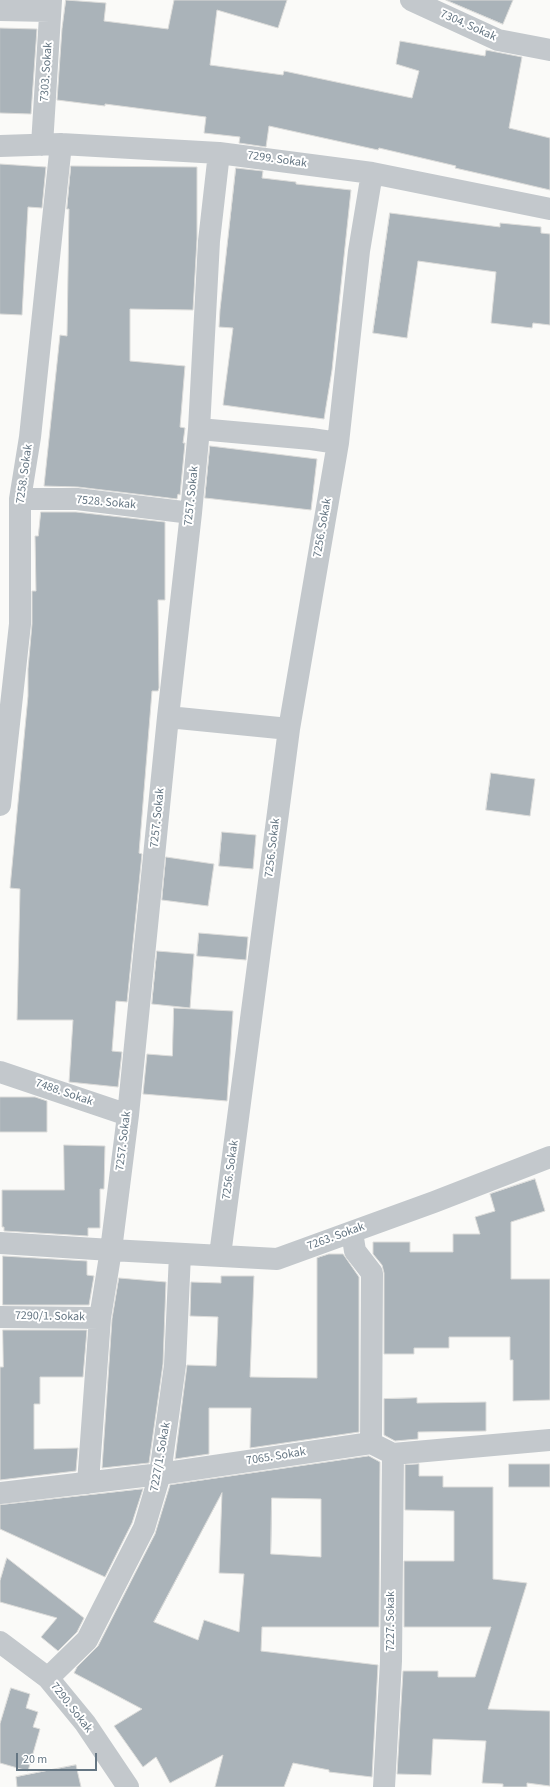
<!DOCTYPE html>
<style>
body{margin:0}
#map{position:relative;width:550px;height:1787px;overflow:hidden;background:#fafaf8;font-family:"Source Sans 3",sans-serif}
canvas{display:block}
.scale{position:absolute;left:16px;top:1753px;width:81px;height:18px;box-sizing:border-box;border:2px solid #657683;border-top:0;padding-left:5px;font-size:12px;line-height:14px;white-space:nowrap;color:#657683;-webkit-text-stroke:3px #fff;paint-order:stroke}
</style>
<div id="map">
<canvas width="550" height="1787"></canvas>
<div class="scale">20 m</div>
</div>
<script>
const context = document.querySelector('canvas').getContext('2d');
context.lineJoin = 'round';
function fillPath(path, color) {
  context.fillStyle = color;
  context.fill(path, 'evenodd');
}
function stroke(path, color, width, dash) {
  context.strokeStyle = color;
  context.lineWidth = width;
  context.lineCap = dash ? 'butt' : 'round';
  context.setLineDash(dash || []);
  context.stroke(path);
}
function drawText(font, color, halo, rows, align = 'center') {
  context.font = font + ' "Source Sans 3",sans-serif';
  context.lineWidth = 4;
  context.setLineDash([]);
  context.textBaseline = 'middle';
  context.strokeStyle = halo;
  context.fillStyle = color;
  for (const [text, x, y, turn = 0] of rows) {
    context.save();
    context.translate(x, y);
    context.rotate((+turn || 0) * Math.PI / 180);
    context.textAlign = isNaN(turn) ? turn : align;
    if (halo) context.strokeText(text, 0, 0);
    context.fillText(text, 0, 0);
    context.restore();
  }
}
const building = new Path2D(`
 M 66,0 L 106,3 L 104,21 L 168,29 L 174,0 L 287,0 L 278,28 L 217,10 L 210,65 L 283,75 L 284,71 L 412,98 L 419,71 L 396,64 L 400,41 L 485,56 L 486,50 L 522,57 L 509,128 L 550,138 L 550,190 L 490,176 L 455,168 L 456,166 L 379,148 L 378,150 L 269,126 L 266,147 L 239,143 L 240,137 L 204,133 L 206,117 L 105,104 L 105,106 L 57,100 L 62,29 Z
 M 446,0 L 513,0 L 503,24 Z
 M 0,28 L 37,29 L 31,114 L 0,113 Z
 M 0,164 L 46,167 L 42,208 L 28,207 L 22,315 L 0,314 Z
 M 71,166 L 197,167 L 197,239 L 193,310 L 130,309 L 130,361 L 185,366 L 180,427 L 185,428 L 183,443 L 185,443 L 180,495 L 178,494 L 177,499 L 78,487 L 44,486 L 60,335 L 67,336 L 69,209 L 67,209 Z
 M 236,168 L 263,171 L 262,178 L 296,182 L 296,184 L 351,190 L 332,370 L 324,419 L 223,405 L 233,328 L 219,327 L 220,310 Z
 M 390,213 L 500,227 L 500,223 L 541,227 L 541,233 L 550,234 L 550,325 L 533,323 L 532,328 L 491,323 L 496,272 L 418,261 L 407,338 L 373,333 Z
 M 210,446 L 317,459 L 311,510 L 205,498 Z
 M 41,512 L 76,512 L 165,522 L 165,600 L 158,600 L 159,688 L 158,691 L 152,691 L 139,853 L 142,854 L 127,1002 L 116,1001 L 112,1051 L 122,1052 L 118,1087 L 69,1082 L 73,1020 L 17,1020 L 20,889 L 10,888 L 28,696 L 28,669 L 32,624 L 32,591 L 36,591 L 35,536 L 38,536 Z
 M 491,773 L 535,779 L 530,816 L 486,810 Z
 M 222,832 L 256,835 L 253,869 L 219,866 Z
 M 166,857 L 214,864 L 208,906 L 162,900 Z
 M 199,933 L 248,937 L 246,960 L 197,956 Z
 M 157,951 L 194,954 L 190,1008 L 152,1004 Z
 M 174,1008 L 233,1011 L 227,1101 L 143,1094 L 147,1054 L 172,1056 Z
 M 0,1097 L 35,1097 L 47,1101 L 47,1132 L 0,1132 Z
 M 64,1145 L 105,1146 L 104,1189 L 100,1189 L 100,1228 L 88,1228 L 88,1236 L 4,1231 L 4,1227 L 2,1227 L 2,1190 L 64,1190 Z
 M 535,1179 L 545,1211 L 511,1222 L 511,1279 L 550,1279 L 550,1400 L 513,1401 L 513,1360 L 510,1360 L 510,1337 L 449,1337 L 449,1348 L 414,1348 L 414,1354 L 384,1354 L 384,1273 L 382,1265 L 373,1254 L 373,1242 L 410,1242 L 410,1252 L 453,1252 L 453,1234 L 480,1234 L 475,1217 L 495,1211 L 490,1194 Z
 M 329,1254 L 343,1254 L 359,1277 L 359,1432 L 250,1448 L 251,1408 L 209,1408 L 209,1454 L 175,1459 L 187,1365 L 216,1366 L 218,1317 L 190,1316 L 191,1282 L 221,1283 L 221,1276 L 254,1276 L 250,1377 L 317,1378 L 317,1258 Z
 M 3,1256 L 87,1261 L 87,1275 L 94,1276 L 89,1305 L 3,1305 Z
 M 119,1278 L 166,1282 L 163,1364 L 149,1463 L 102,1468 L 112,1319 Z
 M 3,1330 L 87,1330 L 83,1377 L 40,1377 L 40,1404 L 34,1404 L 34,1449 L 78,1448 L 76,1471 L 0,1480 L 0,1367 L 3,1367 Z
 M 417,1398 L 417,1403 L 486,1402 L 486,1431 L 418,1432 L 418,1439 L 395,1441 L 384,1435 L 384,1399 Z
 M 369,1456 L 380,1462 L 379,1627 L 262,1627 L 261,1651 L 378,1665 L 372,1777 L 329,1772 L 329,1770 L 293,1763 L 284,1787 L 215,1787 L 223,1755 L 170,1783 L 156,1757 L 143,1767 L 114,1726 L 142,1709 L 74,1673 L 77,1667 L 98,1646 L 155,1534 L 170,1485 ZM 222,1493 L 219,1573 L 244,1574 L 239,1632 L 204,1620 L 198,1640 L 154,1622 ZM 272,1498 L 321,1499 L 321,1557 L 271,1554 Z
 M 419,1464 L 419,1476 L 443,1476 L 443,1487 L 493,1487 L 493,1579 L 527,1583 L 488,1709 L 550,1711 L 550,1786 L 527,1783 L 527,1787 L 503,1787 L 503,1784 L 482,1783 L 486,1741 L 433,1739 L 431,1775 L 397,1774 L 403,1671 L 438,1671 L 438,1677 L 475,1677 L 491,1627 L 404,1627 L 404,1561 L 454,1561 L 454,1511 L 405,1510 L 405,1465 Z
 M 509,1464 L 550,1464 L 550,1487 L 509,1487 Z
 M 143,1489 L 132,1523 L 105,1577 L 0,1529 L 0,1505 Z
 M 7,1558 L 84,1618 L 77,1632 L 58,1651 L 41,1637 L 57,1618 L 0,1602 L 0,1581 Z
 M 11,1688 L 30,1694 L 26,1708 L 38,1712 L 33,1727 L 40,1729 L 28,1771 L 0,1763 L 0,1724 Z
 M 76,1765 L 81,1787 L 17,1787 L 16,1777 Z`);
fillPath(building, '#aab3b9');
stroke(building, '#dcdcda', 1);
stroke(new Path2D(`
 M 411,0 L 498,40 L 550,50
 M 0,10 L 50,11
 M 42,145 L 51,0
 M 0,146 L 61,144 L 219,153 L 372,173 L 550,209
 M 199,429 L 311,439 L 338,443
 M 20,499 L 77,499 L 191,513
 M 168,717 L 289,729
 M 0,805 L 20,624 L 20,499 L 30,437 L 61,144
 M 0,1072 L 128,1115
 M 352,1232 L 355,1251 L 372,1273 L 371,1443
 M 0,1243 L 111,1250 L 277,1259 L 434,1202 L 550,1157
 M 220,1255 L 289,729 L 338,443 L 359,251 L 372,173
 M 0,1317 L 100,1318
 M 88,1483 L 100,1318 L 111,1250 L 128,1115 L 168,717 L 191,513 L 199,429 L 209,241 L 219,153
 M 0,1493 L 160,1474 L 371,1443 L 393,1454 L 550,1440
 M 0,1642 L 48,1678 L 85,1723 L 128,1787
 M 48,1678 L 87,1640 L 144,1528 L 160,1474 L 175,1365 L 180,1254
 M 384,1787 L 391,1661 L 393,1454`), '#c3c8cc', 22);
drawText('12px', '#657683', '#fff', [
 ["7304. Sokak",468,26,24],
 ["7303. Sokak",47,72,-86],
 ["7299. Sokak",277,160,8],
 ["7258. Sokak",25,474,-82],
 ["7257. Sokak",192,496,-84],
 ["7528. Sokak",106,503,5],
 ["7256. Sokak",323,528,-80],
 ["7257. Sokak",158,818,-84],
 ["7256. Sokak",273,848,-83],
 ["7488. Sokak",64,1093,19],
 ["7257. Sokak",124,1141,-83],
 ["7256. Sokak",231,1170,-82],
 ["7263. Sokak",336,1237,-20],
 ["7290/1. Sokak",50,1317,1],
 ["7227/1. Sokak",161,1457,-80],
 ["7065. Sokak",276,1457,-9],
 ["7227. Sokak",391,1621,-90],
 ["7290. Sokak",71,1708,52]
]);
</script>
